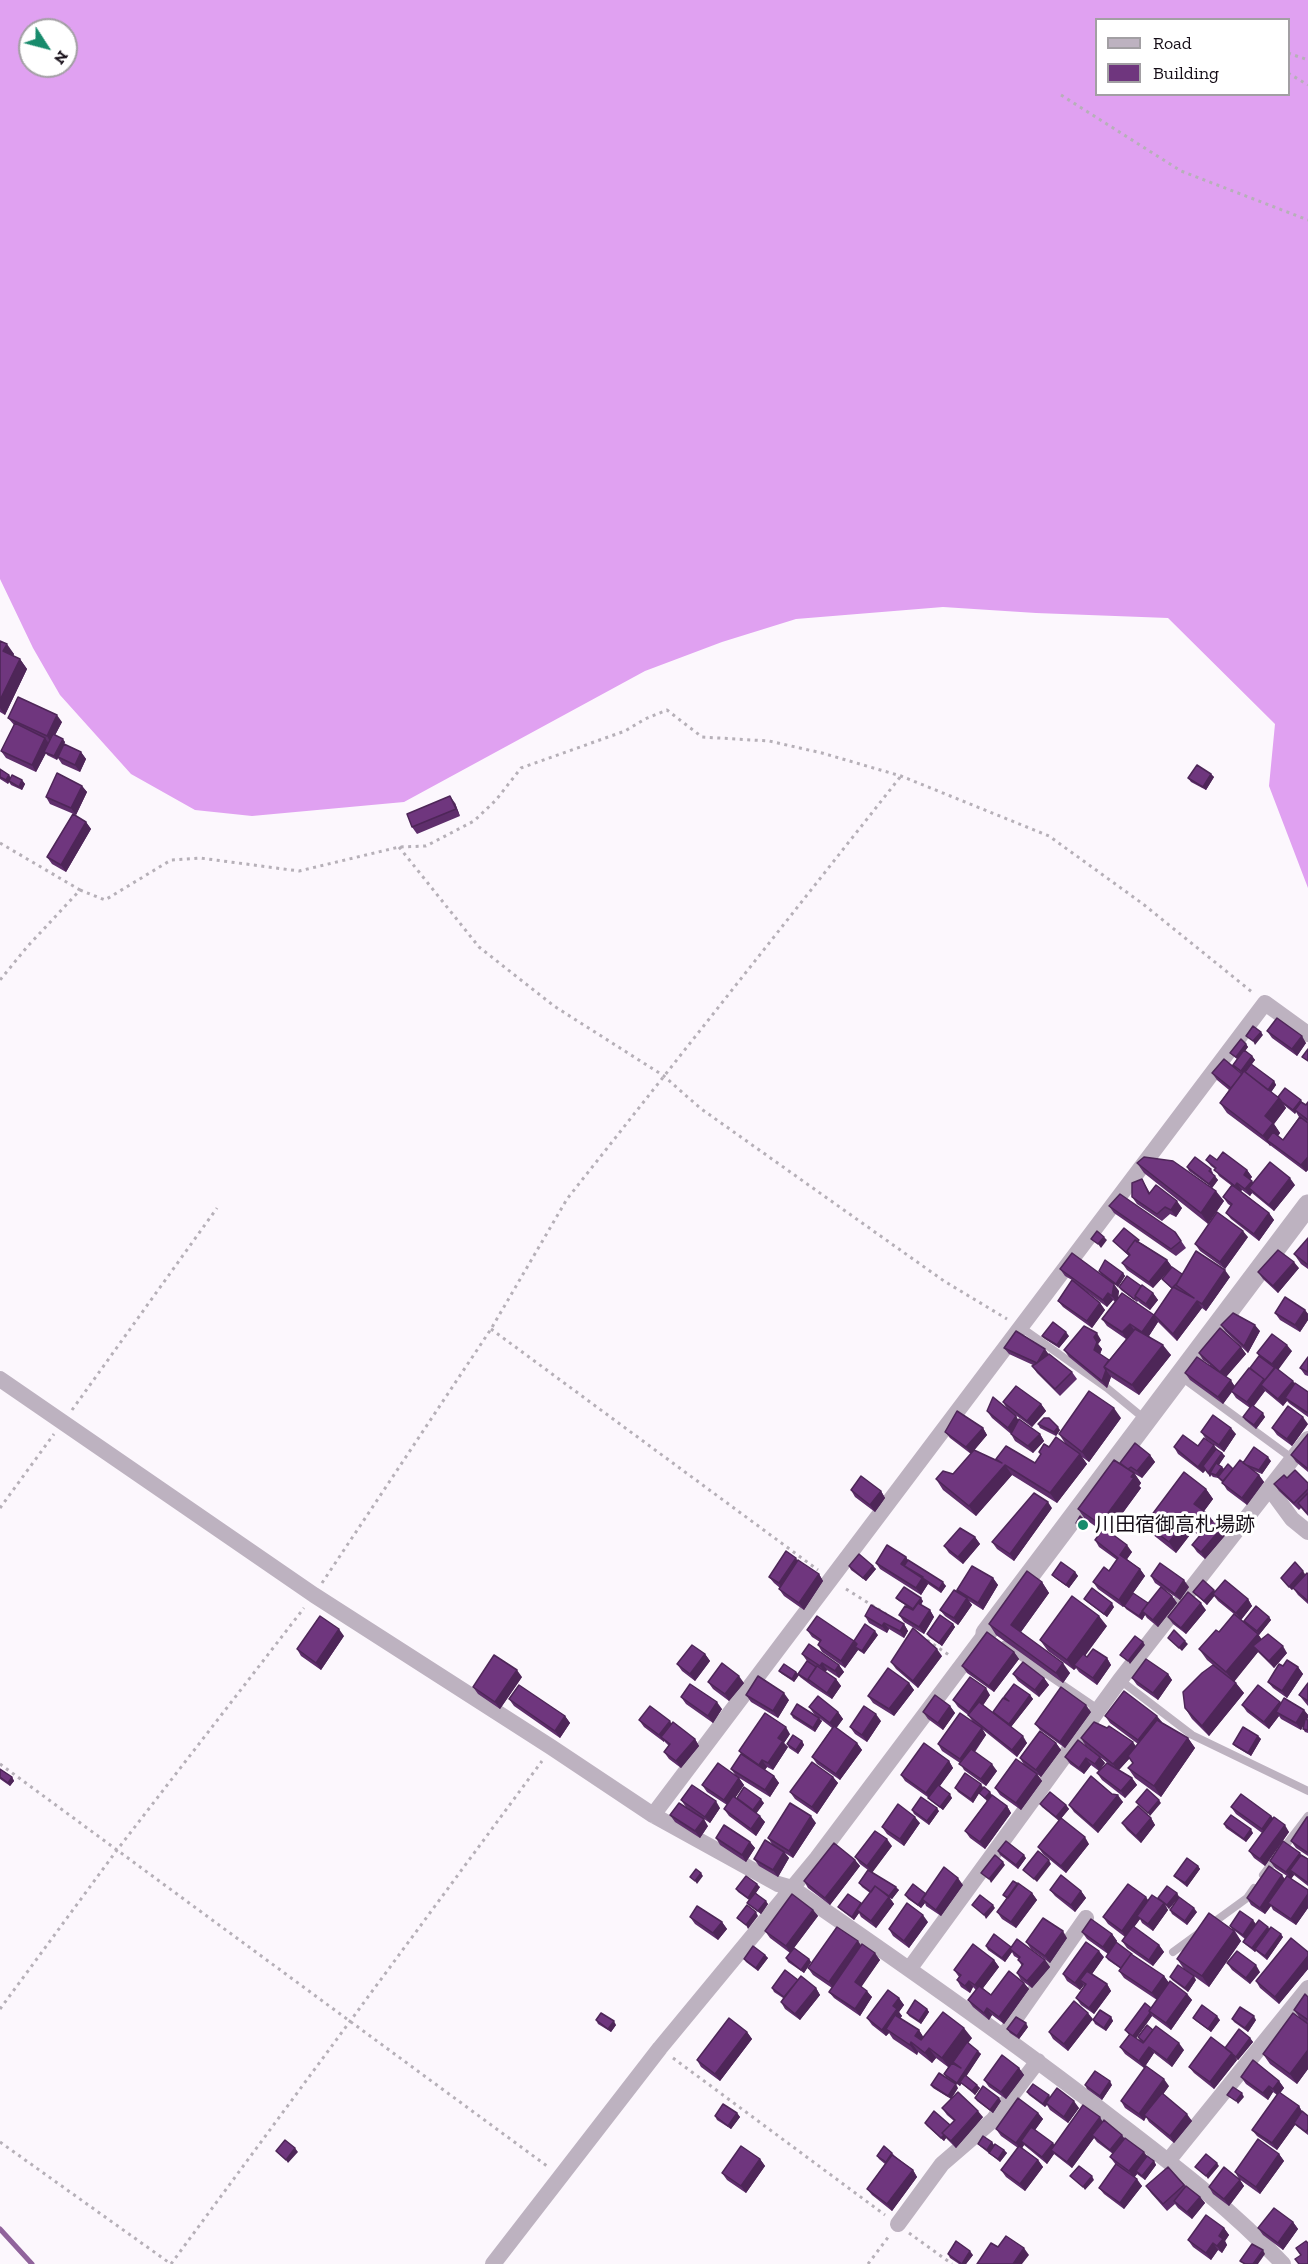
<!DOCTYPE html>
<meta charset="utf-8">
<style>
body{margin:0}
#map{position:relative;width:1308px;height:2264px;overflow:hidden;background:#fcf7fd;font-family:"Zilla Slab",serif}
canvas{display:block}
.legend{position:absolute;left:1095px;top:18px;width:195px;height:78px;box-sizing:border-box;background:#fff;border:2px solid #a29fa3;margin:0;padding:8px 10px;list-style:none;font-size:18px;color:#160e18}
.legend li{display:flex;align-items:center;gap:12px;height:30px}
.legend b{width:30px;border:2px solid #a29fa3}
.north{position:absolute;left:18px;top:18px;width:60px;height:60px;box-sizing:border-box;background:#fff;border:2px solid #a29fa3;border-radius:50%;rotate:126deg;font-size:16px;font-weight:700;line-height:24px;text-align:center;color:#160e18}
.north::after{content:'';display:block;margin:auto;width:21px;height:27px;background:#188b6c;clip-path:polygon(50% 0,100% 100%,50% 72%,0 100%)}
</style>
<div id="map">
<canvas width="1308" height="2264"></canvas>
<ul class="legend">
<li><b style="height:8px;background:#bdb2c0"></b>Road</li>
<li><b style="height:16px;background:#6f367e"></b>Building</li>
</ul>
<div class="north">N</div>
</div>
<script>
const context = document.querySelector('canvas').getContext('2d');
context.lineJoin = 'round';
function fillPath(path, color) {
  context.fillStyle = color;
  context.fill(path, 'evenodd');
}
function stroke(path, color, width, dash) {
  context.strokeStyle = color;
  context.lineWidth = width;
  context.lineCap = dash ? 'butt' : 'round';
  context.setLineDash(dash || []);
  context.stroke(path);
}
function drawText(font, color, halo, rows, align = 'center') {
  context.font = font + ' "Zilla Slab","Noto Sans JP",serif';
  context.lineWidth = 6;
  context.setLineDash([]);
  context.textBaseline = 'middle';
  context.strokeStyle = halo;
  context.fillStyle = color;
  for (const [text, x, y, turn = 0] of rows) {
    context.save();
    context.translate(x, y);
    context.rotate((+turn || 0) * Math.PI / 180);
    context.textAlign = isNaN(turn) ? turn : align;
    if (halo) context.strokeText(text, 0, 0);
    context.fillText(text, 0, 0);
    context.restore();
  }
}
fillPath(new Path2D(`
 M 0,0 L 1308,0 L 1308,888 L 1269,786 L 1275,724 L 1168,618 L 1036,613 L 943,607 L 796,619 L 722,642 L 645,671 L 404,802 L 252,816 L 195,810 L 131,774 L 60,695 L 33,648 L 0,579 ZM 1096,20 L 1288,20 L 1288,94 L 1096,94 ZM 30,30 L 66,30 L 66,66 L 30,66 Z`), '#e0a1f1');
stroke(new Path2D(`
 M 0,2229 L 32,2264`), '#90639c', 5);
stroke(new Path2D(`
 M 1288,53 L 1308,60
 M 1288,73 L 1308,85
 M 1061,95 L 1181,171 L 1308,220
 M 0,843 L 80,890 L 27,947 L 0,980
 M 399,847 L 479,947 L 554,1006 L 664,1076 L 700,1108 L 944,1281 L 1007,1319
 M 80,890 L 105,900 L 171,860 L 200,858 L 299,871 L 399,847 L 426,846 L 474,821 L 496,800 L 521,768 L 625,731 L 645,719 L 667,710 L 702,737 L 769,741 L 822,753 L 901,776 L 1049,836 L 1143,904 L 1252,992
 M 491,1329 L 818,1570
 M 72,1410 L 217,1208
 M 0,1508 L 54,1434
 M 322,1583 L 491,1329 L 567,1199 L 901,776
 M 846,1589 L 886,1614
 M 927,1640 L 949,1655
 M 0,1764 L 547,2166
 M 0,2009 L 117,1850 L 304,1608
 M 673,2058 L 885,2215
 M 0,2142 L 171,2264
 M 909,2233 L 952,2264
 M 171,2264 L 542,1761
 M 868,2264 L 889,2236`), '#b6b0b8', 3, [3, 4.5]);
stroke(new Path2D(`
 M 1022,1328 L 1107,1388 L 1146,1420
 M 1180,1376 L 1293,1459
 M 1004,1645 L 1098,1709
 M 1120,1680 L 1192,1735 L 1308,1791
 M 1263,1875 L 1308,1816
 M 1173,1952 L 1247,1898 L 1254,1888`), '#bdb2c0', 8);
stroke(new Path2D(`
 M 0,1379 L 314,1595 L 551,1747 L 653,1815 L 778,1884 L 792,1888 C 897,1960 1002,2033 1103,2111 C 1165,2159 1229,2206 1283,2264
 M 1270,1489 L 1292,1519 L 1308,1532
 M 653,1815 L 1265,1003 L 1308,1034
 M 910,1968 L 1120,1680 L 1308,1439
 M 1004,2035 L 1086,1918
 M 1168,2161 L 1308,1988
 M 898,2224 L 942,2164 L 993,2120 L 1038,2061
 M 493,2264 L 660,2048 L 817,1858 L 986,1633`), '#bdb2c0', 16);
stroke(new Path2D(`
 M 986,1633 L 1308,1205`), '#bdb2c0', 21);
fillPath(new Path2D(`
 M 0,641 L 14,654 L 13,656 L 20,659 L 27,669 L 5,715 L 0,712 Z
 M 8,718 L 62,722 L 55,735 L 65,742 L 64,744 L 81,752 L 86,759 L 80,772 L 62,764 L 58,758 L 57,760 L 47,755 L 46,753 L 36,772 L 6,758 L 1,751 L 14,725 Z
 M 0,769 L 11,778 L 22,780 L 25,784 L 22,790 L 11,785 L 9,782 L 8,784 L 0,779 Z
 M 1211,774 L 1214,777 L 1206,790 L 1191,782 L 1188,778 Z
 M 82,786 L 87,792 L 76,815 L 50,804 L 46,797 Z
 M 455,803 L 460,816 L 417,834 L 412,827 Z
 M 86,822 L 91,829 L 66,872 L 52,864 L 47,857 Z
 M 1267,1031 L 1306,1043 L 1297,1056 L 1272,1038 Z
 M 1246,1044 L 1248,1047 L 1245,1051 L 1252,1056 L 1255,1060 L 1251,1064 L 1274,1081 L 1276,1085 L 1271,1092 L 1278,1097 L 1303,1104 L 1306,1105 L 1308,1102 L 1308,1170 L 1306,1172 L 1227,1113 L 1220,1103 L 1229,1090 L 1217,1080 L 1212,1073 L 1242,1074 L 1233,1065 L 1237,1059 L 1233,1056 L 1230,1053 ZM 1284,1105 L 1295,1114 L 1296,1112 L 1299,1117 L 1283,1140 L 1278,1136 L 1280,1133 L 1274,1124 L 1286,1108 Z
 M 1206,1160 L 1217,1160 L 1247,1170 L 1252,1177 L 1250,1179 L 1253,1183 L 1295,1185 L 1274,1211 L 1252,1193 L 1250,1196 L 1242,1190 L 1241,1191 L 1269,1213 L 1274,1220 L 1259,1241 L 1231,1219 L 1226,1213 L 1231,1206 L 1228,1204 L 1223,1197 L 1232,1186 L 1219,1176 L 1215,1169 L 1211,1166 Z
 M 1137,1163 L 1210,1186 L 1189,1171 L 1187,1167 L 1211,1169 L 1213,1173 L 1212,1174 L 1218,1180 L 1212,1188 L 1224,1201 L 1208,1224 L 1144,1173 Z
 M 1142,1179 L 1150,1193 L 1182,1208 L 1176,1217 L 1170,1214 L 1162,1221 L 1137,1204 L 1132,1197 Z
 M 1109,1206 L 1175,1232 L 1186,1248 L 1176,1256 L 1114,1213 Z
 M 1248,1237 L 1225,1269 L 1200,1251 L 1195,1244 Z
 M 1308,1238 L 1308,1269 L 1301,1264 L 1294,1254 Z
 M 1113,1241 L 1141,1243 L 1167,1260 L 1172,1267 L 1153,1288 L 1127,1270 L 1122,1263 L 1129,1256 L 1116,1244 Z
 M 1299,1268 L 1278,1293 L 1263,1279 L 1258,1272 Z
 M 1060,1269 L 1119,1291 L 1118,1298 L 1154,1315 L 1172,1289 L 1162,1279 L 1182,1274 L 1230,1277 L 1206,1311 L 1202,1308 L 1177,1341 L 1158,1322 L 1149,1336 L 1171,1355 L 1139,1395 L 1111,1377 L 1107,1388 L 1069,1357 L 1064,1350 L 1101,1340 L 1098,1344 L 1102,1349 L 1100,1354 L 1109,1360 L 1126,1339 L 1107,1326 L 1102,1319 L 1115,1302 L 1113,1300 L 1107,1307 L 1079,1286 L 1100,1303 L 1105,1310 L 1092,1328 L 1063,1307 L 1058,1301 L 1072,1280 L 1065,1276 Z
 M 1099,1271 L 1123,1273 L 1125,1276 L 1118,1287 L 1101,1274 Z
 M 1119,1287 L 1153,1293 L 1158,1300 L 1150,1310 L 1140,1303 L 1138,1301 L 1137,1302 L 1121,1290 Z
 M 1305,1310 L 1308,1314 L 1308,1320 L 1300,1332 L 1280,1320 L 1275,1313 Z
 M 1221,1325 L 1260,1331 L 1248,1353 L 1226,1332 Z
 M 1042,1336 L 1069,1336 L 1059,1348 L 1045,1339 Z
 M 1241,1347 L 1246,1354 L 1226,1377 L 1235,1386 L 1251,1369 L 1259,1356 L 1257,1353 L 1292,1351 L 1278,1369 L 1295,1384 L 1308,1392 L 1308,1417 L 1290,1404 L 1287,1401 L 1283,1406 L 1265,1391 L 1254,1406 L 1265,1417 L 1256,1429 L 1245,1420 L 1243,1417 L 1250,1408 L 1236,1398 L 1232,1392 L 1223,1404 L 1190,1380 L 1185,1373 L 1210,1365 L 1203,1360 L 1199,1353 Z
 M 1004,1348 L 1049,1354 L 1072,1372 L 1077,1379 L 1060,1396 L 1037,1373 L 1032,1366 L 1033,1365 L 1009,1354 Z
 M 1308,1357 L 1308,1376 L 1305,1375 L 1300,1368 Z
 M 1003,1402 L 1041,1404 L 1046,1411 L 1032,1427 L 1007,1409 Z
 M 987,1411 L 1016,1416 L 1018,1420 L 1040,1434 L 1044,1441 L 1033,1453 L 1015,1441 L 1011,1434 L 992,1418 Z
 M 1121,1418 L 1089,1462 L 1082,1457 L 1087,1464 L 1057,1503 L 1012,1475 L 976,1516 L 943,1490 L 936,1479 L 998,1462 L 996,1459 L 1035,1463 L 1041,1455 L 1039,1452 L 1049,1447 L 1065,1443 L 1059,1434 Z
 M 1038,1424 L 1060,1430 L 1056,1436 L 1040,1428 Z
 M 1308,1424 L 1292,1446 L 1277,1435 L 1272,1428 Z
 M 983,1428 L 987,1435 L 971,1454 L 950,1438 L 945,1432 Z
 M 1201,1432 L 1236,1434 L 1224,1452 L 1206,1439 Z
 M 1308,1434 L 1308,1472 L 1296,1462 L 1291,1455 Z
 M 1198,1446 L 1216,1449 L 1222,1453 L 1225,1456 L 1219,1465 L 1224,1469 L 1233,1469 L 1243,1463 L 1271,1461 L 1262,1474 L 1252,1470 L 1259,1475 L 1264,1482 L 1247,1505 L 1227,1490 L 1222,1482 L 1218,1478 L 1213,1477 L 1211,1475 L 1210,1477 L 1206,1470 L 1203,1473 L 1178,1454 L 1174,1447 Z
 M 1150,1455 L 1155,1462 L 1142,1478 L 1135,1474 L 1141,1483 L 1139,1486 L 1141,1488 L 1109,1532 L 1132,1552 L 1127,1559 L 1140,1569 L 1145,1576 L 1133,1593 L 1148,1604 L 1172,1596 L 1177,1603 L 1158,1627 L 1147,1618 L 1145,1615 L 1142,1620 L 1126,1609 L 1124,1606 L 1123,1607 L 1098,1589 L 1093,1582 L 1109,1571 L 1117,1560 L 1099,1547 L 1095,1540 L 1102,1531 L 1085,1519 L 1078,1509 L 1121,1465 Z
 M 1287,1478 L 1308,1483 L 1308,1516 L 1301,1508 L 1299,1510 L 1279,1491 L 1274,1484 Z
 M 1206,1489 L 1213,1499 L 1204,1511 L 1212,1521 L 1224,1525 L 1228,1532 L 1205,1559 L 1197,1552 L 1192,1545 L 1200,1536 L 1193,1531 L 1176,1553 L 1152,1534 L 1145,1524 Z
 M 851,1490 L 881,1491 L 885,1498 L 875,1512 L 855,1497 Z
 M 1052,1508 L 1014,1561 L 997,1549 L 992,1542 Z
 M 975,1537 L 980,1544 L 963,1564 L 949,1553 L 944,1546 Z
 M 906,1557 L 908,1560 L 946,1586 L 941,1593 L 928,1584 L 921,1595 L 880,1569 L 876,1563 Z
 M 849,1566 L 873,1566 L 876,1569 L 866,1581 L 851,1570 Z
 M 1075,1572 L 1078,1576 L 1069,1588 L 1055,1578 L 1052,1575 Z
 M 819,1574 L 823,1581 L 804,1610 L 784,1596 L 779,1589 L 780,1588 L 774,1583 L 769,1577 Z
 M 1305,1574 L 1308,1574 L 1308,1604 L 1298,1595 L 1293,1588 L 1292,1590 L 1281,1578 Z
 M 1151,1576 L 1189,1587 L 1180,1600 L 1155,1583 Z
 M 993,1578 L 998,1585 L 983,1610 L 969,1601 L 972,1605 L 958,1625 L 945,1616 L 940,1610 L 958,1593 L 957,1590 Z
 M 1042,1582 L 1049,1593 L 1021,1632 L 1070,1673 L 1063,1683 L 996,1635 L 989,1624 Z
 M 1215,1591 L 1248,1599 L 1252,1606 L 1241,1620 L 1246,1624 L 1244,1621 L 1269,1617 L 1271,1620 L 1259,1635 L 1253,1630 L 1258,1634 L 1261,1639 L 1287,1653 L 1274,1668 L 1258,1652 L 1234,1681 L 1244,1693 L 1209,1736 L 1192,1719 L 1185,1708 L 1219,1670 L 1207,1660 L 1199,1649 L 1219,1632 L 1234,1614 L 1218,1601 L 1214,1596 L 1207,1605 L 1196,1595 L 1193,1592 Z
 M 896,1598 L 923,1601 L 921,1605 L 930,1610 L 934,1617 L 924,1634 L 904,1622 L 899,1615 L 913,1610 L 899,1601 Z
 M 1084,1599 L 1114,1607 L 1107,1617 L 1087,1602 Z
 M 1206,1610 L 1186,1634 L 1173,1624 L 1168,1617 Z
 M 865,1616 L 904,1624 L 908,1631 L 904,1638 L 889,1629 L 887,1633 L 869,1623 Z
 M 953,1624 L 955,1627 L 942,1646 L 929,1637 L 927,1634 Z
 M 1107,1626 L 1085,1655 L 1087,1657 L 1107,1658 L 1111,1665 L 1097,1685 L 1079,1672 L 1076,1668 L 1074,1670 L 1048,1651 L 1040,1640 Z
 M 807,1630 L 854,1641 L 878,1635 L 864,1654 L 858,1650 L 845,1668 L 822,1652 L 818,1645 L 820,1642 L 812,1637 Z
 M 344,1636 L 321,1670 L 301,1656 L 297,1649 Z
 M 1014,1652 L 1019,1659 L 994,1692 L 967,1673 L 962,1666 Z
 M 705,1654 L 710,1661 L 695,1681 L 682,1671 L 677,1664 Z
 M 802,1654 L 839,1665 L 844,1672 L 839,1678 L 827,1670 L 825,1672 L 836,1679 L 841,1686 L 832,1699 L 812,1686 L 800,1677 L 798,1674 L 807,1661 Z
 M 942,1656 L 918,1688 L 896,1669 L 891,1662 Z
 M 1298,1667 L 1303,1674 L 1287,1698 L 1273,1688 L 1268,1682 Z
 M 779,1671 L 796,1672 L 799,1675 L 794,1682 L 782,1674 Z
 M 1013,1674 L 1044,1678 L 1049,1685 L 1039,1697 L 1018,1681 Z
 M 1168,1674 L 1172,1680 L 1158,1700 L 1137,1685 L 1132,1678 Z
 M 522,1677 L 500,1709 L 478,1694 L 473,1687 Z
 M 708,1682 L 744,1683 L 729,1701 L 713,1689 Z
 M 909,1683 L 914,1690 L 894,1716 L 873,1703 L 868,1696 Z
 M 1308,1683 L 1308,1706 L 1299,1695 Z
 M 746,1695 L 789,1700 L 778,1718 L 751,1702 Z
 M 990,1695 L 983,1705 L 993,1713 L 1006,1700 L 1004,1697 L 1030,1695 L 1033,1699 L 1011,1727 L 1027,1743 L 1017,1757 L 982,1729 L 986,1735 L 975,1752 L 997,1771 L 986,1786 L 964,1770 L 960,1763 L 942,1751 L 938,1744 L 973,1722 L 968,1715 L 958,1707 L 953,1700 Z
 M 681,1697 L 722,1709 L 713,1723 L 686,1704 Z
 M 509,1699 L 565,1716 L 570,1723 L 560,1738 L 514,1706 Z
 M 1280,1702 L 1281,1704 L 1304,1710 L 1308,1715 L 1307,1720 L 1308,1720 L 1308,1733 L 1305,1732 L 1303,1729 L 1303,1725 L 1301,1730 L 1281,1719 L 1279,1716 L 1269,1729 L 1247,1712 L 1242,1705 Z
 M 950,1706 L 955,1713 L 943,1730 L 928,1719 L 923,1712 Z
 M 809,1707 L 838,1712 L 843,1719 L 836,1728 L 857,1743 L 862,1750 L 840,1780 L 817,1764 L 812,1757 L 832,1728 L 814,1714 Z
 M 1091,1712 L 1065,1748 L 1040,1730 L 1035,1724 Z
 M 791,1714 L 819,1718 L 822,1721 L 815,1732 L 793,1718 Z
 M 1105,1716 L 1162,1723 L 1188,1738 L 1195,1748 L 1161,1797 L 1135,1778 L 1128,1768 L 1133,1763 L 1130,1758 L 1119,1770 L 1132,1778 L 1137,1785 L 1125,1798 L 1102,1780 L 1097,1773 L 1099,1771 L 1091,1765 L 1084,1774 L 1070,1764 L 1065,1757 L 1100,1757 L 1105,1763 L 1100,1770 L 1110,1765 L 1085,1745 L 1081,1738 L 1136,1746 L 1138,1744 L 1110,1723 Z
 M 639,1720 L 672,1724 L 695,1739 L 699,1746 L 681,1768 L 669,1759 L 664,1752 L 669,1746 L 664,1741 L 664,1742 L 644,1727 Z
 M 881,1721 L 867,1742 L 855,1734 L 850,1727 Z
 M 790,1734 L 784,1743 L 788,1747 L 773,1770 L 767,1767 L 765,1770 L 774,1776 L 779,1783 L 770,1797 L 736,1776 L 731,1769 L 742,1755 L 739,1751 Z
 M 1258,1736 L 1261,1739 L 1251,1756 L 1236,1747 L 1233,1744 Z
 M 802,1741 L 804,1745 L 798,1754 L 789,1748 L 787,1744 Z
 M 1056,1743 L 1061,1750 L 1041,1777 L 1037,1774 L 1042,1781 L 1021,1810 L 1000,1795 L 995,1788 L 1024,1765 L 1020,1758 Z
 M 949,1761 L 953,1768 L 940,1786 L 952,1798 L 943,1810 L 931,1801 L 929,1798 L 905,1781 L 901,1775 Z
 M 0,1769 L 12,1777 L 14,1781 L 10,1786 L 0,1779 Z
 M 833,1777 L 838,1783 L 817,1814 L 795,1799 L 790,1792 Z
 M 739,1778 L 744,1785 L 735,1798 L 738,1800 L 764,1803 L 756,1813 L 765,1822 L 756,1836 L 729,1816 L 724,1809 L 727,1805 L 707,1792 L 702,1785 Z
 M 983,1787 L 980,1793 L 992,1796 L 1007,1806 L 1011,1813 L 985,1849 L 970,1838 L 965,1831 L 987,1801 L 979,1793 L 973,1803 L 958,1792 L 955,1788 Z
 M 1112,1794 L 1123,1802 L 1098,1833 L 1074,1812 L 1069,1805 Z
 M 681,1800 L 720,1808 L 710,1823 L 686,1807 Z
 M 1040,1804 L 1066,1805 L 1069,1809 L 1059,1821 L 1042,1807 Z
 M 1231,1807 L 1271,1816 L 1273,1818 L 1289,1832 L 1265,1866 L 1254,1858 L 1249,1851 L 1262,1833 L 1236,1814 Z
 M 912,1810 L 939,1811 L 929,1825 L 914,1814 Z
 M 670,1815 L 708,1826 L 700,1838 L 675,1822 Z
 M 1308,1817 L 1308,1856 L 1296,1848 L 1291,1841 Z
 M 1151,1818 L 1155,1825 L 1141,1843 L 1127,1830 L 1122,1823 Z
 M 816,1823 L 793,1858 L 785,1853 L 789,1858 L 778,1877 L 759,1866 L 754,1859 L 772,1844 L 768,1838 Z
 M 920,1823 L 904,1846 L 887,1834 L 882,1827 Z
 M 1224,1824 L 1253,1833 L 1246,1842 L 1226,1828 Z
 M 716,1838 L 750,1842 L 755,1848 L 746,1862 L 720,1845 Z
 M 1089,1844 L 1066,1873 L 1043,1854 L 1038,1847 Z
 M 892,1846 L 872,1872 L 899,1890 L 892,1899 L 890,1898 L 894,1904 L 876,1928 L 861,1917 L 859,1913 L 854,1920 L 841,1910 L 838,1907 L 862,1904 L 870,1893 L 862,1887 L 859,1883 L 868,1870 L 860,1864 L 855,1857 Z
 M 998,1851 L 1026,1858 L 1018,1869 L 1000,1855 Z
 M 1301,1855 L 1308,1859 L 1308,1886 L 1294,1875 L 1291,1879 L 1308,1890 L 1308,1908 L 1296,1925 L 1273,1910 L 1271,1906 L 1265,1914 L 1251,1905 L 1247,1898 L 1285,1879 L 1287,1876 L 1275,1868 L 1270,1861 Z
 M 855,1860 L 860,1866 L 830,1905 L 808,1888 L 804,1881 Z
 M 1198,1866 L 1200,1869 L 1187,1887 L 1177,1879 L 1174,1876 Z
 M 963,1885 L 941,1916 L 926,1906 L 925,1903 L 921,1908 L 908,1899 L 905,1895 L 926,1894 Z
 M 760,1887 L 756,1893 L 768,1904 L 761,1914 L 750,1906 L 747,1903 L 749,1900 L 738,1892 L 736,1889 Z
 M 1050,1890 L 1081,1891 L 1086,1898 L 1075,1912 L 1055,1896 Z
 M 1032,1893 L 1037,1900 L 1016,1928 L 1002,1919 L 997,1912 L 1007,1899 L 1003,1895 Z
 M 1177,1893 L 1179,1897 L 1169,1909 L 1165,1905 L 1168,1910 L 1153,1931 L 1142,1923 L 1140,1919 L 1134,1927 L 1159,1945 L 1164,1952 L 1153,1966 L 1127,1948 L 1122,1941 L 1125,1937 L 1108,1924 L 1103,1917 L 1149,1900 L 1159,1900 Z
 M 813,1910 L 818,1916 L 794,1948 L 809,1959 L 811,1962 L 804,1973 L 788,1962 L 786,1958 L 790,1953 L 770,1938 L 765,1931 Z
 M 1170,1910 L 1197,1912 L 1187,1925 L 1172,1914 Z
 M 690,1917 L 722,1922 L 727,1929 L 718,1940 L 695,1924 Z
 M 928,1922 L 909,1948 L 893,1936 L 889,1929 Z
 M 1256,1924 L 1245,1939 L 1235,1931 L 1241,1941 L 1209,1987 L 1184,1969 L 1177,1959 L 1232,1929 L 1230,1926 Z
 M 1269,1929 L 1283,1937 L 1267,1960 L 1256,1951 L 1255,1952 L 1246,1945 L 1243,1942 Z
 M 1082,1932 L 1112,1934 L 1117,1941 L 1108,1954 L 1087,1939 Z
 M 1067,1938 L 1050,1963 L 1031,1949 L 1026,1942 Z
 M 861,1946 L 880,1960 L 861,1986 L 872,1997 L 860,2016 L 834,1998 L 829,1992 L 832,1988 L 813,1975 L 808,1968 Z
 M 986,1946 L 1011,1947 L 1045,1960 L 1050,1967 L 1032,1988 L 1021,1980 L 1017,1973 L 1022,1966 L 1018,1960 L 1019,1959 L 1014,1956 L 1012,1952 L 1005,1962 L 988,1950 Z
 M 1308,1952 L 1308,1969 L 1279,2004 L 1260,1988 L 1256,1981 Z
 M 765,1955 L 768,1958 L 758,1971 L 746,1962 L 744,1959 Z
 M 1104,1957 L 1092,1974 L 1107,1984 L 1111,1991 L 1094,2014 L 1081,2005 L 1076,1998 L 1084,1986 L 1084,1985 L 1080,1990 L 1067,1981 L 1063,1974 Z
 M 1106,1957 L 1164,1976 L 1169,1983 L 1187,1994 L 1192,2000 L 1171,2030 L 1152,2016 L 1136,2038 L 1140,2041 L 1138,2037 L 1184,2050 L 1172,2067 L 1154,2053 L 1144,2068 L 1125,2054 L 1120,2047 L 1129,2035 L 1125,2030 L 1151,2008 L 1157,2000 L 1124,1978 L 1119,1971 L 1121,1969 L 1108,1960 Z
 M 994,1960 L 999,1967 L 983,1988 L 991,1995 L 1024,1983 L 1029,1989 L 1004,2024 L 992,2015 L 989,2020 L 973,2007 L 968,2000 L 976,1990 L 973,1987 L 970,1993 L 961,1987 L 957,1980 L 959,1977 L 954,1970 Z
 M 1227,1963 L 1260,1972 L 1250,1984 L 1232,1970 Z
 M 1170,1977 L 1196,1980 L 1188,1992 L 1172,1980 Z
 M 772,1988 L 816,1988 L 820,1995 L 800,2020 L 785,2009 L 781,2002 L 783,1998 L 774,1992 Z
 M 1308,1997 L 1308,2024 L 1299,2017 L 1294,2010 Z
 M 899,1998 L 904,2005 L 899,2012 L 902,2016 L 900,2018 L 919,2030 L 923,2037 L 972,2038 L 968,2043 L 981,2054 L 966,2076 L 980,2088 L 975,2095 L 961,2083 L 960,2086 L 946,2077 L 944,2074 L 948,2067 L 936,2058 L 932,2063 L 918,2052 L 917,2055 L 893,2039 L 889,2033 L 886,2036 L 872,2025 L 867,2018 Z
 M 927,2009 L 929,2012 L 921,2024 L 909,2016 L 907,2013 Z
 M 1111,2017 L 1113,2021 L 1106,2031 L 1095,2024 L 1093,2020 Z
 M 1193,2018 L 1220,2020 L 1211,2032 L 1196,2021 Z
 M 1093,2019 L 1068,2051 L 1053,2039 L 1049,2032 Z
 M 1232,2019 L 1256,2020 L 1248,2032 L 1234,2022 Z
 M 596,2020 L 616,2025 L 611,2032 L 598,2024 Z
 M 1308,2024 L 1308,2069 L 1297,2084 L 1270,2064 L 1263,2054 Z
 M 1028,2027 L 1019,2039 L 1010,2033 L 1007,2029 Z
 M 747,2032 L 752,2039 L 720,2081 L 701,2067 L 697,2060 Z
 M 1250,2038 L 1253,2042 L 1238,2060 L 1235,2058 L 1237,2060 L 1214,2089 L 1194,2073 L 1189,2067 L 1225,2048 Z
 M 1019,2068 L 1024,2075 L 1006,2099 L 989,2087 L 984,2080 Z
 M 1241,2077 L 1279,2081 L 1284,2088 L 1280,2093 L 1299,2106 L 1302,2112 L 1308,2116 L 1308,2135 L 1295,2125 L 1277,2150 L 1257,2136 L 1252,2130 L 1277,2095 L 1273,2092 L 1268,2100 L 1246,2084 Z
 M 931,2085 L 958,2088 L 951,2099 L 933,2088 Z
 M 1085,2085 L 1112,2085 L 1102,2100 L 1087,2089 Z
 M 1169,2086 L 1163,2094 L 1192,2121 L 1174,2143 L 1149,2122 L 1146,2117 L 1144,2121 L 1125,2108 L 1121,2101 Z
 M 1027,2092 L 1050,2097 L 1079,2108 L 1068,2123 L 1050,2110 L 1047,2105 L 1045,2107 L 1029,2095 Z
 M 975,2098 L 1001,2101 L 993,2113 L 977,2101 Z
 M 942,2108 L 983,2117 L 956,2148 L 946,2138 L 944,2141 L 927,2126 L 925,2123 L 950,2125 L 954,2121 L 947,2115 Z
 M 737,2113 L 740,2117 L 731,2129 L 717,2120 L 715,2116 Z
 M 1038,2113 L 1043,2119 L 1035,2130 L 1054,2145 L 1103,2122 L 1154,2161 L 1156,2165 L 1145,2180 L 1137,2174 L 1134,2178 L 1142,2186 L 1124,2209 L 1104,2194 L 1099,2188 L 1116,2165 L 1110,2157 L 1113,2154 L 1097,2142 L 1094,2138 L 1072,2168 L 1054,2154 L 1047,2164 L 1024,2145 L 1022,2148 L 1038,2160 L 1043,2167 L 1025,2191 L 1006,2177 L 1001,2170 L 1018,2148 L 1001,2136 L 996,2129 Z
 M 992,2142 L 994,2145 L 1004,2150 L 1007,2153 L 1000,2162 L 981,2147 L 978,2144 Z
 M 892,2153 L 895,2156 L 913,2170 L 917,2177 L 892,2211 L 872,2195 L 867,2189 L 885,2164 L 879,2159 L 877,2156 Z
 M 1279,2154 L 1284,2161 L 1260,2194 L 1239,2179 L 1235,2172 Z
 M 760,2159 L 765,2166 L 746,2193 L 727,2180 L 722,2173 Z
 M 1168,2167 L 1186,2186 L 1200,2197 L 1205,2203 L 1192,2219 L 1178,2208 L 1175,2204 L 1167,2211 L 1151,2193 L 1146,2186 Z
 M 1240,2180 L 1244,2186 L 1229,2206 L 1213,2194 L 1209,2187 Z
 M 1293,2222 L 1298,2229 L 1283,2250 L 1263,2235 L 1258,2228 Z
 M 1224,2228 L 1229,2235 L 1225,2241 L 1227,2245 L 1222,2253 L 1218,2250 L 1211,2260 L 1193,2247 L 1188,2240 Z
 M 948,2254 L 973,2255 L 966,2264 L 959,2264 L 950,2258 Z`), '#5f2e6c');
fillPath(new Path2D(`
 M 7,644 L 14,654 L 11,661 L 3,651 Z
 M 20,659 L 27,669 L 5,715 L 0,708 L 0,700 Z
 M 57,715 L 62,722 L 51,743 L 47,736 Z
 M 45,738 L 50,745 L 44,752 L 46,753 L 36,772 L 32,765 Z
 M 63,739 L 65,742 L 57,760 L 54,756 Z
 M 81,752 L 86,759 L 80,772 L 75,765 Z
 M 1211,774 L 1214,777 L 1206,790 L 1203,787 Z
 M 9,775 L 11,778 L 8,784 L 6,780 Z
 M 22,780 L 25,784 L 22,790 L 19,787 Z
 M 82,786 L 87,792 L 76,815 L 71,808 Z
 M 450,796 L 455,803 L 460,816 L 456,809 Z
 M 86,822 L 91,829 L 66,872 L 61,865 Z
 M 1261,1032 L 1263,1035 L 1255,1045 L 1253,1041 Z
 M 1302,1036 L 1306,1043 L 1297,1056 L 1292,1049 Z
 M 1246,1044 L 1248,1047 L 1238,1060 L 1236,1057 Z
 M 1252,1056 L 1255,1060 L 1244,1075 L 1241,1071 Z
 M 1274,1081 L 1276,1085 L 1270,1094 L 1267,1090 Z
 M 1279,1098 L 1286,1108 L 1274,1124 L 1280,1133 L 1272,1144 L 1267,1140 L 1271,1145 L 1270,1146 L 1263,1136 L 1265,1116 Z
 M 1301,1100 L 1303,1104 L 1295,1110 L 1296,1112 L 1295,1114 L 1293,1110 Z
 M 1308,1157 L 1308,1170 L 1306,1172 L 1301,1165 Z
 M 1247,1170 L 1252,1177 L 1248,1182 L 1244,1175 Z
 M 1215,1176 L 1218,1180 L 1212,1188 L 1209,1184 Z
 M 1290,1178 L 1295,1185 L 1274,1211 L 1269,1205 Z
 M 1252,1181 L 1257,1188 L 1249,1188 L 1252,1193 L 1250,1196 L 1245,1189 Z
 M 1237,1183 L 1242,1190 L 1240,1192 L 1235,1186 Z
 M 1216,1191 L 1224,1201 L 1208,1224 L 1201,1213 Z
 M 1177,1201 L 1182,1208 L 1176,1217 L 1171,1210 Z
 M 1269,1213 L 1274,1220 L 1259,1241 L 1254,1234 Z
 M 1243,1231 L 1248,1237 L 1225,1269 L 1220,1262 Z
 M 1104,1237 L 1107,1240 L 1101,1248 L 1098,1244 Z
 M 1167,1260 L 1172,1267 L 1153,1288 L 1149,1282 Z
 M 1294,1262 L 1299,1268 L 1278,1293 L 1273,1286 Z
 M 1225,1270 L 1230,1277 L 1206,1311 L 1202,1304 Z
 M 1123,1273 L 1125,1276 L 1118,1287 L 1116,1284 Z
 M 1114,1284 L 1119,1291 L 1117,1303 L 1112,1296 Z
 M 1108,1293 L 1113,1300 L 1107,1307 L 1103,1300 Z
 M 1153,1293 L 1158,1300 L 1150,1310 L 1146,1304 Z
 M 1197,1301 L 1202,1308 L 1177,1341 L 1173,1334 Z
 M 1100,1303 L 1105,1310 L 1092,1328 L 1087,1321 Z
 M 1305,1310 L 1308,1314 L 1308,1320 L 1300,1332 L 1295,1325 Z
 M 1154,1315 L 1158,1322 L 1147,1339 L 1142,1332 Z
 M 1130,1324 L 1134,1330 L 1126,1339 L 1122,1332 Z
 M 1255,1325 L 1260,1331 L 1248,1353 L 1244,1346 Z
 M 1066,1332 L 1069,1336 L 1059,1348 L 1057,1345 Z
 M 1097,1333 L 1101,1340 L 1098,1344 L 1102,1349 L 1099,1357 L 1094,1350 L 1094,1337 Z
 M 1163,1345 L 1171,1355 L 1139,1395 L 1132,1385 Z
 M 1287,1345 L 1292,1351 L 1268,1384 L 1275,1368 L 1272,1364 Z
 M 1241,1347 L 1246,1354 L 1225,1378 L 1220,1372 Z
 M 1045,1349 L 1050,1356 L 1037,1363 Z
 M 1106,1370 L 1111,1377 L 1107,1388 L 1102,1381 Z
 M 1264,1379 L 1269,1386 L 1261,1385 L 1265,1391 L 1251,1409 L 1247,1402 Z
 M 1231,1380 L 1235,1387 L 1223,1404 L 1218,1397 Z
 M 1293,1381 L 1298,1388 L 1285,1398 L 1287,1401 L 1283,1406 L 1278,1399 Z
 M 1041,1404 L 1046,1411 L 1032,1427 L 1027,1421 Z
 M 1114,1408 L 1121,1418 L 1089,1462 L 1082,1452 Z
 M 1263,1413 L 1265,1417 L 1256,1429 L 1254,1425 Z
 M 1016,1416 L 1020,1423 L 1012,1435 L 1008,1428 Z
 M 1303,1417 L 1308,1424 L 1292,1446 L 1287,1439 Z
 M 1058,1427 L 1060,1430 L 1056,1436 L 1054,1432 Z
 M 983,1428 L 987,1435 L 971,1454 L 966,1447 Z
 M 1231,1428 L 1236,1434 L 1224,1452 L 1219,1445 Z
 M 1040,1434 L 1044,1441 L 1033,1453 L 1028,1446 Z
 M 1214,1445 L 1219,1452 L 1203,1473 L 1198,1467 Z
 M 1222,1453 L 1225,1456 L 1212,1474 L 1210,1473 L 1211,1475 L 1210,1477 L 1208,1473 Z
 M 1080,1454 L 1087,1464 L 1057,1503 L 1050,1493 Z
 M 1150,1455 L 1155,1462 L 1142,1478 L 1137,1471 Z
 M 1268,1457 L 1271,1461 L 1262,1474 L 1259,1470 Z
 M 1005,1465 L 1012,1475 L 976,1516 L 969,1506 Z
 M 1222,1467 L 1225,1470 L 1218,1478 L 1216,1475 Z
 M 1134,1473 L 1141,1483 L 1139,1486 L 1141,1488 L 1107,1534 L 1100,1524 Z
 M 1259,1475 L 1264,1482 L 1247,1505 L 1242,1498 Z
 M 1206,1489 L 1213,1499 L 1202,1514 L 1194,1504 Z
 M 881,1491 L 885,1498 L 875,1512 L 870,1505 Z
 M 1048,1502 L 1052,1508 L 1014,1561 L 1010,1554 Z
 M 1208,1514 L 1215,1524 L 1204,1539 L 1197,1529 Z
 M 1085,1521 L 1087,1524 L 1083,1530 L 1080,1526 Z
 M 1186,1521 L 1193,1531 L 1176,1553 L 1169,1542 Z
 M 1224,1525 L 1228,1532 L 1205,1559 L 1201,1552 Z
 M 975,1537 L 980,1544 L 963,1564 L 958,1557 Z
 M 1127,1545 L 1132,1552 L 1125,1562 L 1120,1555 Z
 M 906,1557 L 910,1564 L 907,1569 L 901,1564 Z
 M 796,1558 L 800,1565 L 783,1590 L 779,1583 Z
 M 873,1566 L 876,1569 L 866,1581 L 863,1578 Z
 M 1140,1569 L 1145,1576 L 1123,1607 L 1119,1600 Z
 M 1303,1571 L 1305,1574 L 1292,1590 L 1289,1587 Z
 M 1075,1572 L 1078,1576 L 1069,1588 L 1066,1585 Z
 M 819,1574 L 823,1581 L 804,1610 L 799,1603 Z
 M 923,1577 L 928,1584 L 921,1595 L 916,1588 Z
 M 993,1578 L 998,1585 L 983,1610 L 978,1603 Z
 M 1184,1580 L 1189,1587 L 1180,1600 L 1175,1594 Z
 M 943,1582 L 946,1586 L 941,1593 L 939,1589 Z
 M 1042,1582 L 1049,1593 L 1018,1636 L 1011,1625 Z
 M 1214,1590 L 1217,1593 L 1207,1605 L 1204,1601 Z
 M 1172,1596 L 1177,1603 L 1158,1627 L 1153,1620 Z
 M 921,1598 L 923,1601 L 916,1612 L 913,1609 Z
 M 967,1598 L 972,1605 L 958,1625 L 954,1618 Z
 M 1248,1599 L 1252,1606 L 1241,1620 L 1236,1613 Z
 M 1112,1603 L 1114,1607 L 1107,1617 L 1104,1614 Z
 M 1201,1603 L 1206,1610 L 1186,1634 L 1181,1628 Z
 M 930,1610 L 934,1617 L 924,1634 L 919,1627 Z
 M 1142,1611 L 1145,1615 L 1142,1620 L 1139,1616 Z
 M 1099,1616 L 1107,1626 L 1077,1667 L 1074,1665 L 1076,1668 L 1074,1670 L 1067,1660 Z
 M 1269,1617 L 1271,1620 L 1259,1635 L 1257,1631 Z
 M 884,1623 L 889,1629 L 887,1633 L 882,1626 Z
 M 904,1624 L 908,1631 L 904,1638 L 900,1631 Z
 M 953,1624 L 955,1627 L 942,1646 L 939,1643 Z
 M 339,1629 L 344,1636 L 321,1670 L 316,1663 Z
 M 875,1631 L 878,1635 L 864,1654 L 862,1651 Z
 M 1258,1634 L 1265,1644 L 1253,1646 L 1258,1652 L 1234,1682 L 1226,1672 Z
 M 854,1641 L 859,1648 L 855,1647 L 858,1650 L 845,1668 L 841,1661 Z
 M 1185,1641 L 1188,1644 L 1182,1651 L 1179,1648 Z
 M 1143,1642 L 1145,1645 L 1130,1664 L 1128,1661 Z
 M 1283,1646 L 1287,1653 L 1274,1668 L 1269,1661 Z
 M 937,1649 L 942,1656 L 918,1688 L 913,1681 Z
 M 1014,1652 L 1019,1659 L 994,1692 L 989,1686 Z
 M 705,1654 L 710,1661 L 695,1681 L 690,1674 Z
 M 1107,1658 L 1111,1665 L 1097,1685 L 1093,1678 Z
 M 822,1663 L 827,1670 L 825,1672 L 820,1666 Z
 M 1063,1663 L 1070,1673 L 1063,1683 L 1056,1673 Z
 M 839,1665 L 844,1672 L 839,1678 L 835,1671 Z
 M 1298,1667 L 1303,1674 L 1287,1698 L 1282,1691 Z
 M 517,1670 L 522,1677 L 500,1709 L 495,1702 Z
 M 796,1672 L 799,1675 L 794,1682 L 792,1679 Z
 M 1168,1674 L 1172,1680 L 1158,1700 L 1153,1693 Z
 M 739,1676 L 744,1683 L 729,1701 L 725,1694 Z
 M 1044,1678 L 1049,1685 L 1039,1697 L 1035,1690 Z
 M 836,1679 L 841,1686 L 832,1699 L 827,1693 Z
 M 909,1683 L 914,1690 L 894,1716 L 889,1709 Z
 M 1236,1683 L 1244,1693 L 1209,1736 L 1202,1726 Z
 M 986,1688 L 990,1695 L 974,1719 L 969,1712 Z
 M 784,1693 L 789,1700 L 778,1718 L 773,1711 Z
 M 1030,1695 L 1033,1699 L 1011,1727 L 1009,1724 Z
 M 717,1702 L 722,1709 L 713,1723 L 708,1716 Z
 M 1280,1702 L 1284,1708 L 1276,1712 L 1279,1716 L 1269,1729 L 1264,1722 Z
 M 1086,1705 L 1091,1712 L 1065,1748 L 1060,1742 Z
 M 950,1706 L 955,1713 L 943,1730 L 938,1723 Z
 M 1304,1710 L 1308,1715 L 1308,1718 L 1301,1730 L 1296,1723 Z
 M 838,1712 L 843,1719 L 835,1730 L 830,1723 Z
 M 876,1714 L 881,1721 L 867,1742 L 862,1735 Z
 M 565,1716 L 570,1723 L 560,1738 L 555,1731 Z
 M 1157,1716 L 1162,1722 L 1143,1747 L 1138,1740 Z
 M 819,1718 L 822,1721 L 815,1732 L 813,1728 Z
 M 670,1721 L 674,1728 L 661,1737 L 664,1741 L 664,1742 L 659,1735 Z
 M 786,1727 L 790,1734 L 784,1743 L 788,1747 L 773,1770 L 768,1763 L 778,1738 Z
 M 982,1728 L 986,1735 L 964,1766 L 960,1759 Z
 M 1023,1736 L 1027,1743 L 1017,1757 L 1012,1750 Z
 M 1258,1736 L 1261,1739 L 1251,1756 L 1248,1753 Z
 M 1188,1738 L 1195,1748 L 1161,1797 L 1154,1786 Z
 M 695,1739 L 699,1746 L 681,1768 L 676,1761 Z
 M 802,1741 L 804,1745 L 798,1754 L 796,1750 Z
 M 1133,1742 L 1138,1749 L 1118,1771 L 1113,1764 Z
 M 857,1743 L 862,1750 L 840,1780 L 836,1774 Z
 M 1056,1743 L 1061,1750 L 1041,1777 L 1036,1770 Z
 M 1100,1757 L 1105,1763 L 1099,1771 L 1095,1764 Z
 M 1086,1758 L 1091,1765 L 1084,1774 L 1079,1768 Z
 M 762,1760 L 767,1767 L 764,1771 L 759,1765 Z
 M 949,1761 L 953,1768 L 930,1799 L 926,1793 Z
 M 992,1764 L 997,1771 L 986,1786 L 981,1779 Z
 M 1037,1774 L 1042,1781 L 1021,1810 L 1016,1803 Z
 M 774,1776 L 779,1783 L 770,1797 L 765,1790 Z
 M 12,1777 L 14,1781 L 10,1786 L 8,1783 Z
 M 833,1777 L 838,1783 L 817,1814 L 812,1807 Z
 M 739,1778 L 744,1785 L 729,1807 L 724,1800 Z
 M 1132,1778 L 1137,1785 L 1125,1798 L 1121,1791 Z
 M 981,1784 L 983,1787 L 973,1803 L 971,1799 Z
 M 990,1792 L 992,1795 L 987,1801 L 985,1798 Z
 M 950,1794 L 952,1798 L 943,1810 L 940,1807 Z
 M 1118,1795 L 1123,1802 L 1098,1833 L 1093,1826 Z
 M 761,1799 L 764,1803 L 756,1814 L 753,1810 Z
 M 1159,1800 L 1161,1803 L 1150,1816 L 1148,1813 Z
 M 716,1801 L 720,1808 L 710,1823 L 705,1817 Z
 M 1066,1805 L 1069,1809 L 1059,1821 L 1056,1817 Z
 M 1007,1806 L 1011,1813 L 985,1849 L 980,1842 Z
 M 937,1808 L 939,1811 L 929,1825 L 927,1821 Z
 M 760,1816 L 765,1822 L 756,1836 L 751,1829 Z
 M 811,1816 L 816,1823 L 793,1858 L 789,1851 Z
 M 1271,1816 L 1276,1822 L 1266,1836 L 1262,1829 Z
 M 915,1817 L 920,1823 L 904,1846 L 900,1839 Z
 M 1151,1818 L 1155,1825 L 1141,1843 L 1136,1836 Z
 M 704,1819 L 708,1826 L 700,1838 L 695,1831 Z
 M 1285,1825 L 1289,1832 L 1265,1866 L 1260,1859 Z
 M 1251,1829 L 1253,1833 L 1246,1842 L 1244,1839 Z
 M 1085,1837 L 1089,1844 L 1066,1873 L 1061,1866 Z
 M 887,1839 L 892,1846 L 872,1873 L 867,1866 Z
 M 750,1842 L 755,1848 L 746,1862 L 742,1855 Z
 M 784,1852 L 789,1858 L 778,1877 L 773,1870 Z
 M 1300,1853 L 1304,1859 L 1290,1870 L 1294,1875 L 1291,1879 L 1286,1872 Z
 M 1024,1855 L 1026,1858 L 1018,1869 L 1016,1865 Z
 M 855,1860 L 860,1866 L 830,1905 L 825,1898 Z
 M 1049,1860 L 1051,1864 L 1037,1882 L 1034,1879 Z
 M 1003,1862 L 1005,1865 L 991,1883 L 989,1879 Z
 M 1198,1866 L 1200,1869 L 1187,1887 L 1185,1883 Z
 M 701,1873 L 703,1876 L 697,1884 L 695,1881 Z
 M 1282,1875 L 1287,1882 L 1268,1903 L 1271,1906 L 1265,1914 L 1260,1908 Z
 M 958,1878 L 963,1885 L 941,1916 L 936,1910 Z
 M 757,1884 L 760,1887 L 750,1901 L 748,1898 Z
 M 896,1887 L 899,1890 L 892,1899 L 889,1896 Z
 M 1081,1891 L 1086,1898 L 1075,1912 L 1071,1905 Z
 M 1032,1893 L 1037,1900 L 1016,1928 L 1011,1922 Z
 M 1177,1893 L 1179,1897 L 1169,1909 L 1167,1905 Z
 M 1308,1894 L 1308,1908 L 1296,1925 L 1291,1919 Z
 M 889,1897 L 894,1904 L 876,1928 L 871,1921 Z
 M 1146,1897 L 1151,1904 L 1137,1916 L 1140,1919 L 1126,1938 L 1122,1931 Z
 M 922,1900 L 925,1903 L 921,1908 L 918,1905 Z
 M 766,1901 L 768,1904 L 761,1914 L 758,1911 Z
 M 1164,1903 L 1168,1910 L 1153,1931 L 1148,1924 Z
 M 993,1905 L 995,1908 L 986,1919 L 984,1915 Z
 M 1194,1908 L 1197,1912 L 1187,1925 L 1185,1921 Z
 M 813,1910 L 818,1916 L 790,1953 L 786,1946 Z
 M 857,1910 L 859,1913 L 854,1920 L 852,1917 Z
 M 756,1912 L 758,1916 L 748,1929 L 746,1925 Z
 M 923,1915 L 928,1922 L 909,1948 L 904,1941 Z
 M 1253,1920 L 1256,1924 L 1245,1939 L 1243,1935 Z
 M 722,1922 L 727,1929 L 718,1940 L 713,1933 Z
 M 1268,1927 L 1270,1930 L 1255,1952 L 1252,1948 Z
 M 1063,1931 L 1067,1938 L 1050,1963 L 1045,1956 Z
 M 1234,1931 L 1241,1941 L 1209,1987 L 1202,1976 Z
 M 1112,1934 L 1117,1941 L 1108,1954 L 1103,1947 Z
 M 1281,1934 L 1283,1937 L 1267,1960 L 1265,1956 Z
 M 858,1941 L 863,1948 L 834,1989 L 829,1982 Z
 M 1159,1945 L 1164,1952 L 1153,1966 L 1149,1960 Z
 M 1011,1947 L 1010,1949 L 1012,1952 L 1005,1962 L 1002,1958 Z
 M 1099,1951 L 1104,1957 L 1085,1984 L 1080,1980 L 1084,1985 L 1080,1990 L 1075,1983 Z
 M 875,1953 L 880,1960 L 860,1989 L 855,1982 Z
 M 765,1955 L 768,1958 L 758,1971 L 756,1968 Z
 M 1308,1956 L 1308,1969 L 1279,2004 L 1275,1997 Z
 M 809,1959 L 811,1962 L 804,1973 L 801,1970 Z
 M 994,1960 L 999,1967 L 980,1992 L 975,1985 Z
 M 1045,1960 L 1050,1967 L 1032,1988 L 1027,1981 Z
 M 1256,1965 L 1260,1972 L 1250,1984 L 1246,1978 Z
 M 1164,1976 L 1169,1983 L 1157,2000 L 1152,1993 Z
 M 1194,1976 L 1196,1980 L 1188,1992 L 1185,1988 Z
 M 969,1981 L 973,1987 L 970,1993 L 965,1986 Z
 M 1024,1983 L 1029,1989 L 1004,2024 L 999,2017 Z
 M 1107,1984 L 1111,1991 L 1094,2014 L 1089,2008 Z
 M 816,1988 L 820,1995 L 800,2020 L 795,2014 Z
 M 867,1991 L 872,1997 L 860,2016 L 855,2009 Z
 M 1187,1994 L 1192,2000 L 1171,2030 L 1166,2023 Z
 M 899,1998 L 904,2005 L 899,2012 L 902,2016 L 890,2032 L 886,2029 L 889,2033 L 886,2036 L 882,2030 L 893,2006 Z
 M 987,2008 L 992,2015 L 989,2020 L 984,2013 Z
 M 927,2009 L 929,2012 L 921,2024 L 919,2021 Z
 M 1088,2013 L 1093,2019 L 1068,2051 L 1064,2044 Z
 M 1150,2013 L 1152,2016 L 1135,2040 L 1132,2036 Z
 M 1217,2016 L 1220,2020 L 1211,2032 L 1208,2029 Z
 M 1254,2016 L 1256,2020 L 1248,2032 L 1245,2028 Z
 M 1111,2017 L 1113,2021 L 1106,2031 L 1104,2028 Z
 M 614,2021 L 616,2025 L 611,2032 L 608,2029 Z
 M 1026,2023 L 1028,2027 L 1019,2039 L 1017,2036 Z
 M 964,2028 L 972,2038 L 949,2068 L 942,2058 Z
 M 919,2030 L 926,2041 L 923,2046 L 915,2036 Z
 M 747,2032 L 752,2039 L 720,2081 L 715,2074 Z
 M 1250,2038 L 1253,2042 L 1238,2060 L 1236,2057 Z
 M 911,2042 L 918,2052 L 917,2055 L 910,2045 Z
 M 1179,2043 L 1184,2050 L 1172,2067 L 1167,2060 Z
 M 1149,2047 L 1154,2053 L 1144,2068 L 1139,2061 Z
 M 929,2048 L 936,2058 L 932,2063 L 925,2053 Z
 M 1308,2050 L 1308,2069 L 1297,2084 L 1290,2074 Z
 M 978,2051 L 981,2054 L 960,2086 L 957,2083 Z
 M 1232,2053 L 1237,2060 L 1214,2089 L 1210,2082 Z
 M 1019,2068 L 1024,2075 L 1006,2099 L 1001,2092 Z
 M 1164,2079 L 1169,2086 L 1147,2117 L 1144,2115 L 1146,2117 L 1144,2121 L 1139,2114 Z
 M 1110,2081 L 1112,2085 L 1102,2100 L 1100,2096 Z
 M 1279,2081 L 1284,2088 L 1278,2096 L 1273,2089 Z
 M 956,2084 L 958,2088 L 951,2099 L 948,2096 Z
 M 977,2085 L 980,2088 L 975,2095 L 972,2091 Z
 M 1269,2086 L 1273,2092 L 1268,2100 L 1263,2093 Z
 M 1242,2093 L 1244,2097 L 1238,2104 L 1236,2101 Z
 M 1049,2095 L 1051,2099 L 1045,2107 L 1043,2104 Z
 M 999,2098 L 1001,2101 L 993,2113 L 990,2110 Z
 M 1074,2101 L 1079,2108 L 1068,2123 L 1064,2117 Z
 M 1299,2106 L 1303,2113 L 1294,2123 L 1295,2125 L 1277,2150 L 1272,2143 Z
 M 978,2111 L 983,2117 L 956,2148 L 951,2141 Z
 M 737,2113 L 740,2117 L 731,2129 L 728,2126 Z
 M 1038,2113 L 1043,2119 L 1025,2144 L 1021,2141 L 1024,2145 L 1021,2150 L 1016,2143 Z
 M 1187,2114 L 1192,2121 L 1174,2143 L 1170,2136 Z
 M 1100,2117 L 1104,2124 L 1092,2135 L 1094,2138 L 1072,2168 L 1067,2162 Z
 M 944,2135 L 946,2138 L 944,2141 L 941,2138 Z
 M 1122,2135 L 1127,2142 L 1115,2156 L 1110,2150 Z
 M 992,2142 L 994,2146 L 989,2153 L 987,2150 Z
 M 1053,2143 L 1058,2150 L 1051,2150 L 1054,2154 L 1047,2164 L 1042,2157 Z
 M 295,2148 L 298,2152 L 288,2163 L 286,2160 Z
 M 1004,2150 L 1007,2153 L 1000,2162 L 998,2159 Z
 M 1144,2152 L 1149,2159 L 1136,2171 L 1137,2174 L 1134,2178 L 1129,2171 Z
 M 1279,2154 L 1284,2161 L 1260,2194 L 1256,2187 Z
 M 760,2159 L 765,2166 L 746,2193 L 741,2186 Z
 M 1038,2160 L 1043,2167 L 1025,2191 L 1020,2184 Z
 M 1154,2161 L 1156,2165 L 1145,2180 L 1142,2176 Z
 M 1217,2163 L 1219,2166 L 1208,2179 L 1206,2176 Z
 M 913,2170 L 917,2177 L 892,2211 L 887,2204 Z
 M 1092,2176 L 1094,2180 L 1085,2190 L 1083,2187 Z
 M 1137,2179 L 1142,2186 L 1124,2209 L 1120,2203 Z
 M 1240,2180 L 1244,2186 L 1229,2206 L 1224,2199 Z
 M 1200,2197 L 1205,2203 L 1192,2219 L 1187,2212 Z
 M 1293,2222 L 1298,2229 L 1283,2250 L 1278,2243 Z
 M 1224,2228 L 1229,2235 L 1225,2241 L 1227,2245 L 1222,2253 L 1217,2246 L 1219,2236 Z
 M 1213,2243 L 1218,2250 L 1211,2260 L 1206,2253 Z
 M 1024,2248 L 1029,2255 L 1022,2264 L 1013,2264 Z
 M 1263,2250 L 1265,2254 L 1258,2264 L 1253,2264 Z
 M 970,2251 L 973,2255 L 966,2264 L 962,2264 Z`), '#4e2658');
const building = new Path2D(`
 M 0,641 L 7,644 L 3,651 L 20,659 L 0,700 Z
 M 18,697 L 57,715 L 47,736 L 8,718 Z
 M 15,723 L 45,738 L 32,765 L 1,751 Z
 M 53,734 L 63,739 L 54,756 L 44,752 Z
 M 64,744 L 81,752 L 75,765 L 58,757 Z
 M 1197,765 L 1211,774 L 1203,787 L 1188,778 Z
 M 0,769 L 9,775 L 6,780 L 0,777 Z
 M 57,773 L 82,786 L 71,808 L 46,797 Z
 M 12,775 L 22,780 L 19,787 L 9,781 Z
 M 450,796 L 456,809 L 412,827 L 407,814 Z
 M 73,814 L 86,822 L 61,865 L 47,857 Z
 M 1277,1018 L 1302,1036 L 1292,1049 L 1267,1031 Z
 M 1253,1026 L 1261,1032 L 1253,1041 L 1246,1036 Z
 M 1241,1039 L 1246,1044 L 1236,1057 L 1230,1053 Z
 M 1308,1049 L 1308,1061 L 1302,1057 Z
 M 1244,1050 L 1252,1056 L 1241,1071 L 1233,1065 Z
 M 1224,1059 L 1242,1074 L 1231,1088 L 1212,1073 Z
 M 1251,1064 L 1274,1081 L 1268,1090 L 1245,1072 Z
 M 1244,1071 L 1279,1098 L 1265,1116 L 1273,1123 L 1263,1136 L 1220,1103 Z
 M 1285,1088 L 1301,1100 L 1293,1110 L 1282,1102 L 1278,1097 Z
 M 1301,1102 L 1306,1105 L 1308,1102 L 1308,1120 L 1295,1110 Z
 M 1300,1117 L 1308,1123 L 1308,1157 L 1301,1165 L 1267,1140 L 1273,1132 L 1283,1140 Z
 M 1223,1152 L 1247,1170 L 1244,1175 L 1252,1181 L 1245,1189 L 1237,1183 L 1235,1186 L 1214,1170 L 1216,1168 L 1206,1160 L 1210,1155 L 1217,1160 Z
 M 1144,1157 L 1173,1161 L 1216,1191 L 1201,1213 L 1137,1163 Z
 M 1195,1157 L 1211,1169 L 1209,1171 L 1215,1176 L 1209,1184 L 1187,1167 Z
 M 1270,1162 L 1290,1178 L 1269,1205 L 1249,1188 Z
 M 1142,1179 L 1149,1194 L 1156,1185 L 1177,1201 L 1171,1210 L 1165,1207 L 1157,1214 L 1132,1197 L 1132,1183 Z
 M 1232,1185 L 1269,1213 L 1254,1234 L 1226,1213 L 1232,1204 L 1223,1197 Z
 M 1120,1194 L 1175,1232 L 1181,1241 L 1171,1249 L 1109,1206 Z
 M 1217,1212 L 1243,1231 L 1220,1262 L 1195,1244 Z
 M 1124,1228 L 1139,1240 L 1137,1242 L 1135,1240 L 1127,1251 L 1129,1255 L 1113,1241 Z
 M 1097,1231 L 1104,1237 L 1098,1244 L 1091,1239 Z
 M 1308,1238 L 1308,1265 L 1294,1254 Z
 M 1135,1240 L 1167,1260 L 1149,1282 L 1122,1263 L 1130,1255 L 1127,1251 Z
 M 1278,1250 L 1294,1262 L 1273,1286 L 1258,1272 Z
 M 1196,1251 L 1225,1270 L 1202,1304 L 1197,1301 L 1173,1334 L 1154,1315 L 1173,1287 L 1194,1298 L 1176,1285 Z
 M 1072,1253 L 1114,1284 L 1112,1296 L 1108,1293 L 1103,1300 L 1060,1269 Z
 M 1105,1260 L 1123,1273 L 1116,1284 L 1099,1271 Z
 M 1172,1267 L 1182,1274 L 1177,1283 L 1172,1288 L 1162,1279 Z
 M 1127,1276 L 1141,1286 L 1135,1296 L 1136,1297 L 1134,1299 L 1119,1287 Z
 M 1072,1280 L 1100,1303 L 1087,1321 L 1058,1301 Z
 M 1142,1285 L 1153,1293 L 1146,1304 L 1135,1296 Z
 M 1122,1293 L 1154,1315 L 1142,1332 L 1130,1324 L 1122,1332 L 1102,1319 Z
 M 1285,1297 L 1305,1310 L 1295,1325 L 1275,1313 Z
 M 1233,1313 L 1255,1325 L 1244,1346 L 1221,1325 Z
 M 1053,1322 L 1066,1332 L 1057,1345 L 1042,1336 Z
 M 1084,1326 L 1097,1333 L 1094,1337 L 1097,1342 L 1094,1350 L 1109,1360 L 1104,1367 L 1106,1370 L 1102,1381 L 1064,1350 Z
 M 1220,1328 L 1241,1347 L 1220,1372 L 1199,1353 Z
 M 1135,1329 L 1163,1345 L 1132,1385 L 1104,1367 Z
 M 1016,1331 L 1045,1349 L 1037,1363 L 1049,1354 L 1072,1372 L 1055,1389 L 1032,1366 L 1037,1363 L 1004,1348 Z
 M 1272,1334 L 1287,1345 L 1272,1364 L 1257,1353 Z
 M 1259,1356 L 1275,1368 L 1265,1380 L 1250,1368 Z
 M 1197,1357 L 1231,1380 L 1218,1397 L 1185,1373 Z
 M 1308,1357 L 1308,1372 L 1300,1368 Z
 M 1275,1367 L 1293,1381 L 1278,1399 L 1261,1385 Z
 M 1249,1368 L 1264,1379 L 1247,1402 L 1231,1391 Z
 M 1295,1383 L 1308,1392 L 1308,1413 L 1285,1398 Z
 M 1016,1386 L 1041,1404 L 1027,1421 L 1003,1402 Z
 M 1089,1391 L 1114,1408 L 1082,1452 L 1059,1434 Z
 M 993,1397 L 1016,1416 L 1008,1428 L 987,1411 Z
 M 1252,1405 L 1263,1413 L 1254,1425 L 1243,1417 Z
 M 1288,1406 L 1303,1417 L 1287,1439 L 1272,1428 Z
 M 957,1411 L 983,1428 L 966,1447 L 945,1432 Z
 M 1213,1415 L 1231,1428 L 1219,1445 L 1201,1432 Z
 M 1044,1418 L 1049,1418 L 1058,1427 L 1054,1432 L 1038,1424 Z
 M 1019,1419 L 1040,1434 L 1028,1446 L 1011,1434 Z
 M 1308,1434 L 1308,1469 L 1291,1455 Z
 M 1183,1435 L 1198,1446 L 1204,1438 L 1214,1445 L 1198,1467 L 1174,1447 Z
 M 1056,1437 L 1080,1454 L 1050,1493 L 1005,1465 L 969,1506 L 936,1479 L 943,1471 L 953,1474 L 974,1450 L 1002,1463 L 996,1459 L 1006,1446 L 1035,1463 L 1041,1454 L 1039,1452 L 1044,1444 L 1049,1447 Z
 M 1135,1443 L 1150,1455 L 1137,1471 L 1131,1467 L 1128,1469 L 1120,1463 Z
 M 1254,1447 L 1268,1457 L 1259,1470 L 1246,1465 L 1243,1463 Z
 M 1216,1449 L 1222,1453 L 1208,1473 L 1203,1466 Z
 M 1114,1460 L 1134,1473 L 1131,1477 L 1134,1478 L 1100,1524 L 1078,1509 Z
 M 1240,1460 L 1259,1475 L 1242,1498 L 1222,1483 Z
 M 1216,1463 L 1222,1467 L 1216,1475 L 1210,1473 Z
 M 1228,1464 L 1233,1469 L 1223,1481 L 1218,1477 Z
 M 1295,1470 L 1308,1483 L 1308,1489 L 1294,1503 L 1274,1484 L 1284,1475 L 1287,1478 Z
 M 1184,1472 L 1206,1489 L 1194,1504 L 1208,1514 L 1197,1529 L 1186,1521 L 1169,1542 L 1145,1524 Z
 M 861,1476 L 881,1491 L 870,1505 L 851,1490 Z
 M 1034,1493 L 1048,1502 L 1010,1554 L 992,1542 Z
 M 1308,1493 L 1308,1514 L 1298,1503 Z
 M 1080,1516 L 1085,1521 L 1080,1526 L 1076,1523 Z
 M 1212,1521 L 1224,1525 L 1201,1552 L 1192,1545 Z
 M 960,1528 L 975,1537 L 958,1557 L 944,1546 Z
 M 1104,1528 L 1127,1545 L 1120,1555 L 1140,1569 L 1119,1600 L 1093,1582 L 1104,1567 L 1109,1571 L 1118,1558 L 1095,1540 Z
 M 887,1545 L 906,1557 L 901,1564 L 923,1577 L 916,1588 L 876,1563 Z
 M 786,1551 L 796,1558 L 779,1583 L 769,1577 Z
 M 859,1554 L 873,1566 L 863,1578 L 849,1566 Z
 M 798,1560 L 819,1574 L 799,1603 L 779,1589 Z
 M 908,1560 L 943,1582 L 939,1589 L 904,1566 Z
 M 1061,1562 L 1075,1572 L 1066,1585 L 1052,1575 Z
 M 1295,1562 L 1303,1571 L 1289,1587 L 1281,1578 Z
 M 1160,1563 L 1184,1580 L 1175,1594 L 1151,1576 Z
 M 972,1566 L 993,1578 L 978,1603 L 957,1590 Z
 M 1027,1571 L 1042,1582 L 1011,1625 L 1063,1663 L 1056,1673 L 989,1624 Z
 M 1307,1573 L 1308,1574 L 1308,1601 L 1293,1588 Z
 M 1203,1580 L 1214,1590 L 1204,1601 L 1193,1592 Z
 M 1225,1580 L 1248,1599 L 1236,1613 L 1213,1594 Z
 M 904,1587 L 921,1598 L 913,1609 L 896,1598 Z
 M 1161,1587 L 1172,1596 L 1153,1620 L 1142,1611 Z
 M 1092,1588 L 1112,1603 L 1104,1614 L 1084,1599 Z
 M 954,1590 L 967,1598 L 954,1618 L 940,1610 Z
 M 1188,1592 L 1201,1603 L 1181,1628 L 1168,1617 Z
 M 1133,1593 L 1148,1603 L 1139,1616 L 1124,1606 Z
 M 1072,1596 L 1099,1616 L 1067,1660 L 1040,1640 Z
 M 918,1603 L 930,1610 L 919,1627 L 899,1615 L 905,1606 L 913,1610 Z
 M 871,1605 L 904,1624 L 900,1631 L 884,1623 L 882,1626 L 865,1616 Z
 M 1256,1606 L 1269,1617 L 1257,1631 L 1244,1621 Z
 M 1234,1614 L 1258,1634 L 1226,1672 L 1199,1649 L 1216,1630 L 1219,1632 Z
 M 940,1615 L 953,1624 L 939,1643 L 927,1634 Z
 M 320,1616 L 339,1629 L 316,1663 L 297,1649 Z
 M 817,1616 L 854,1641 L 841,1661 L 818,1645 L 821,1640 L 807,1630 Z
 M 865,1624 L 875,1631 L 862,1651 L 855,1647 L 857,1644 L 854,1641 Z
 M 913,1628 L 937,1649 L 913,1681 L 891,1662 Z
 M 1174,1630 L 1185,1641 L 1179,1648 L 1168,1638 Z
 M 987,1632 L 1014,1652 L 989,1686 L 962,1666 Z
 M 1268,1634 L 1283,1646 L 1269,1661 L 1253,1646 Z
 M 1135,1636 L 1143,1642 L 1128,1661 L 1120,1655 Z
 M 809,1644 L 839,1665 L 835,1671 L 822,1663 L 820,1666 L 802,1654 Z
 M 692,1645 L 705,1654 L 690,1674 L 677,1664 Z
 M 1093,1649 L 1107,1658 L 1093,1678 L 1074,1665 L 1083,1654 L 1087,1657 Z
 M 494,1655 L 517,1670 L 495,1702 L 473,1687 Z
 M 1146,1659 L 1168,1674 L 1153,1693 L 1132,1678 Z
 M 1287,1660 L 1298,1667 L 1282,1691 L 1268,1682 L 1279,1664 L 1283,1666 Z
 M 807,1661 L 816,1667 L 808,1679 L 809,1681 L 798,1674 Z
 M 1023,1662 L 1044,1678 L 1035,1690 L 1013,1674 Z
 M 722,1663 L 739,1676 L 725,1694 L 708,1682 Z
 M 784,1664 L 796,1672 L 792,1679 L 779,1671 Z
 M 1213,1665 L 1236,1683 L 1202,1726 L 1185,1708 L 1183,1692 L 1202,1673 Z
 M 817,1666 L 836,1679 L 827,1693 L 808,1679 Z
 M 888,1668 L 909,1683 L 889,1709 L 868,1696 Z
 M 758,1676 L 784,1693 L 773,1711 L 746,1695 Z
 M 970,1677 L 986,1688 L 969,1712 L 953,1700 Z
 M 1308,1683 L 1308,1701 L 1299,1695 Z
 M 690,1684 L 717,1702 L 708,1716 L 681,1697 Z
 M 1014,1684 L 1030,1695 L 1009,1724 L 993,1712 L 1003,1698 L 1009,1701 L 1004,1697 Z
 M 519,1685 L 565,1716 L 555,1731 L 509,1699 Z
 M 1258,1685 L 1280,1702 L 1264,1722 L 1242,1705 Z
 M 1061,1687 L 1086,1705 L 1060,1742 L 1035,1724 Z
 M 1124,1691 L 1157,1716 L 1138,1740 L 1105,1716 Z
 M 935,1695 L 950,1706 L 938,1723 L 923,1712 Z
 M 818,1696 L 838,1712 L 830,1723 L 809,1707 Z
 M 1284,1698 L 1304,1710 L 1296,1723 L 1276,1712 Z
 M 979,1702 L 1023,1736 L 1012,1750 L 968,1715 Z
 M 797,1704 L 819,1718 L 813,1728 L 791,1714 Z
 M 650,1706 L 670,1721 L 659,1735 L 639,1720 Z
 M 864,1706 L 876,1714 L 862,1735 L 850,1727 Z
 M 765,1713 L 786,1727 L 778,1738 L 783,1741 L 768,1763 L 762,1760 L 759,1765 L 739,1751 Z
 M 960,1713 L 982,1728 L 960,1759 L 938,1744 Z
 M 1305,1719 L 1308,1720 L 1308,1730 L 1303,1729 Z
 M 1157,1720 L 1188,1738 L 1154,1786 L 1128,1768 L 1133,1763 L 1128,1756 Z
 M 673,1722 L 695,1739 L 676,1761 L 664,1752 L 670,1744 L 661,1737 Z
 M 1094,1722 L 1107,1728 L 1109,1726 L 1133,1742 L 1113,1764 L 1081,1738 Z
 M 834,1726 L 857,1743 L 836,1774 L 812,1757 Z
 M 1243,1727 L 1258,1736 L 1248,1753 L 1233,1744 Z
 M 1040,1731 L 1056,1743 L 1036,1770 L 1020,1758 Z
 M 793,1735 L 802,1741 L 796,1750 L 787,1744 Z
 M 1078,1740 L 1100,1757 L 1095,1764 L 1086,1758 L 1079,1768 L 1065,1757 Z
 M 924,1743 L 949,1761 L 926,1793 L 901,1775 Z
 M 971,1749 L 992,1764 L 981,1779 L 959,1764 Z
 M 741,1754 L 774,1776 L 765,1790 L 731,1769 Z
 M 1016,1759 L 1037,1774 L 1016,1803 L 995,1788 Z
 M 812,1762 L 833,1777 L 812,1807 L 790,1792 Z
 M 718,1763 L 739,1778 L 724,1800 L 702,1785 Z
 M 1107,1763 L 1132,1778 L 1121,1791 L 1097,1773 Z
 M 0,1769 L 12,1777 L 8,1783 L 0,1777 Z
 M 965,1773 L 981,1784 L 971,1799 L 955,1788 Z
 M 1091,1776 L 1112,1794 L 1118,1795 L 1093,1826 L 1069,1805 Z
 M 692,1785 L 716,1801 L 705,1817 L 681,1800 Z
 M 938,1785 L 950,1794 L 940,1807 L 928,1798 Z
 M 744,1787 L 761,1799 L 753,1810 L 737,1798 Z
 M 984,1787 L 990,1792 L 985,1798 L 979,1793 Z
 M 1147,1789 L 1159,1800 L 1148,1813 L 1136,1802 Z
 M 1050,1792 L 1066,1805 L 1056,1817 L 1040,1804 Z
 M 1241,1794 L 1271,1816 L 1262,1829 L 1231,1807 Z
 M 992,1795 L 1007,1806 L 980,1842 L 965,1831 Z
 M 733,1796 L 760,1816 L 751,1829 L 724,1809 Z
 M 921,1797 L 937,1808 L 927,1821 L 912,1810 Z
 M 679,1803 L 704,1819 L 695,1831 L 670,1815 Z
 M 790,1803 L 811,1816 L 789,1851 L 768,1838 Z
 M 898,1804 L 915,1817 L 900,1839 L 882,1827 Z
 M 1138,1806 L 1151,1818 L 1136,1836 L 1122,1823 Z
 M 1231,1815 L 1251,1829 L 1244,1839 L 1224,1824 Z
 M 1274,1817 L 1285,1825 L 1260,1859 L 1249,1851 Z
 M 1307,1817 L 1308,1817 L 1308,1853 L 1291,1841 Z
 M 1061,1818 L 1085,1837 L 1061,1866 L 1038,1847 Z
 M 724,1825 L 750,1842 L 742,1855 L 716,1838 Z
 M 875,1831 L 887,1839 L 867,1866 L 855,1857 Z
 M 765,1840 L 784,1852 L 773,1870 L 754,1859 Z
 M 1006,1841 L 1024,1855 L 1016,1865 L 998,1851 Z
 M 1283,1841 L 1300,1853 L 1286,1872 L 1270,1861 Z
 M 834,1843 L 855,1860 L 825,1898 L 804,1881 Z
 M 1038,1851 L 1049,1860 L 1034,1879 L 1023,1870 Z
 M 995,1855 L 1003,1862 L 989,1879 L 981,1873 Z
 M 1301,1855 L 1308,1859 L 1308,1883 L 1290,1870 Z
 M 1187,1858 L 1198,1866 L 1185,1883 L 1174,1876 Z
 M 1269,1866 L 1282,1875 L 1260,1908 L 1247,1898 Z
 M 944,1867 L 958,1878 L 936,1910 L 922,1899 Z
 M 696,1869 L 701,1873 L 695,1881 L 690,1877 Z
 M 868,1870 L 896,1887 L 889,1896 L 875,1886 L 871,1892 L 859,1883 Z
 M 1061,1875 L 1081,1891 L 1071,1905 L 1050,1890 Z
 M 746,1876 L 757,1884 L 748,1898 L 736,1889 Z
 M 1287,1876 L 1308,1890 L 1308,1894 L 1291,1919 L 1268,1903 Z
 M 1013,1881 L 1018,1884 L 1008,1898 L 1003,1895 Z
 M 1018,1883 L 1032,1893 L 1011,1922 L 997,1912 Z
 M 913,1884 L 926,1894 L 918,1905 L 905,1895 Z
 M 1128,1884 L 1146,1897 L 1122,1931 L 1103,1917 Z
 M 875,1886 L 889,1897 L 871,1921 L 857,1910 Z
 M 1167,1886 L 1177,1893 L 1167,1905 L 1158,1898 Z
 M 755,1893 L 766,1901 L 758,1911 L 747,1903 Z
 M 792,1894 L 813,1910 L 786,1946 L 765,1931 Z
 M 848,1894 L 861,1903 L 852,1917 L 838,1907 Z
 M 980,1895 L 993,1905 L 984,1915 L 972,1905 Z
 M 1152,1895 L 1164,1903 L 1148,1924 L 1137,1916 Z
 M 1179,1897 L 1194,1908 L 1185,1921 L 1170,1910 Z
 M 907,1903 L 923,1915 L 904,1941 L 889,1929 Z
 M 747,1905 L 756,1912 L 746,1925 L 737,1918 Z
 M 697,1906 L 722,1922 L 713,1933 L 690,1917 Z
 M 1240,1911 L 1253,1920 L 1243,1935 L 1230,1926 Z
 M 1209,1913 L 1234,1931 L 1202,1976 L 1177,1959 Z
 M 1043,1918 L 1063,1931 L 1045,1956 L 1026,1942 Z
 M 1091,1919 L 1112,1934 L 1103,1947 L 1082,1932 Z
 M 1259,1920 L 1268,1927 L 1252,1948 L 1243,1942 Z
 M 1133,1926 L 1159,1945 L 1149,1960 L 1122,1941 Z
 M 837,1927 L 858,1941 L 829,1982 L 808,1968 Z
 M 1271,1927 L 1281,1934 L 1265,1956 L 1255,1949 Z
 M 994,1934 L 1011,1947 L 1002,1958 L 986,1946 Z
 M 1291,1938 L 1308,1952 L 1308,1956 L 1275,1997 L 1256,1981 Z
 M 1017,1939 L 1045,1960 L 1027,1981 L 1017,1973 L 1023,1964 L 1018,1960 L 1020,1957 L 1010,1949 Z
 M 1086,1942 L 1099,1951 L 1075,1983 L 1063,1974 Z
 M 1116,1942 L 1132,1954 L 1131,1954 L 1121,1968 L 1106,1957 Z
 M 862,1944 L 875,1953 L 855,1982 L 867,1991 L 855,2009 L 829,1992 Z
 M 973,1944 L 994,1960 L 975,1985 L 969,1981 L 965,1986 L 957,1980 L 961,1975 L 954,1970 Z
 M 753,1946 L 765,1955 L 756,1968 L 744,1959 Z
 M 794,1948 L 809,1959 L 801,1970 L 786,1958 Z
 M 1237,1951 L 1256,1965 L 1246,1978 L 1227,1963 Z
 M 1131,1954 L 1164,1976 L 1152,1993 L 1119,1971 Z
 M 1178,1965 L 1194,1976 L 1185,1988 L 1170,1977 Z
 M 785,1970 L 798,1980 L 784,1997 L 772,1988 Z
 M 1009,1971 L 1024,1983 L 999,2017 L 987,2008 L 984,2013 L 968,2000 L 979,1986 L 991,1995 Z
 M 1087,1971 L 1107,1984 L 1089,2008 L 1076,1998 L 1086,1984 L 1080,1980 Z
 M 801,1976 L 816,1988 L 795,2014 L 781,2002 Z
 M 1170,1981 L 1187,1994 L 1166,2023 L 1149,2011 Z
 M 888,1990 L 899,1998 L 893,2006 L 897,2009 L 882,2030 L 867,2018 Z
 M 1305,1994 L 1308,1997 L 1308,2020 L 1294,2010 Z
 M 915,2000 L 927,2009 L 919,2021 L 907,2013 Z
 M 1074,2001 L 1088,2013 L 1064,2044 L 1049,2032 Z
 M 1145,2003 L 1151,2008 L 1149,2011 L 1150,2013 L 1133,2036 L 1130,2034 L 1125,2030 Z
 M 1202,2005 L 1217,2016 L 1208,2029 L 1193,2018 Z
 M 1240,2007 L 1254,2016 L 1245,2028 L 1232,2019 Z
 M 1100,2010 L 1111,2017 L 1104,2028 L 1093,2020 Z
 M 943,2012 L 964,2028 L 942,2058 L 929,2048 L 925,2053 L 911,2042 L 910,2045 L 886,2029 L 895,2015 L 919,2030 L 915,2036 L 921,2040 Z
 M 601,2013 L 614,2021 L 608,2029 L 596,2020 Z
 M 1293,2013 L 1308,2024 L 1308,2050 L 1290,2074 L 1263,2054 Z
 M 1016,2017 L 1026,2023 L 1017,2036 L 1007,2029 Z
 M 729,2018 L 747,2032 L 715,2074 L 697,2060 Z
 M 1147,2025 L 1153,2030 L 1144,2042 L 1138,2037 Z
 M 1156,2026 L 1179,2043 L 1167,2060 L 1149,2047 L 1139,2061 L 1120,2047 L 1130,2034 L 1143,2043 Z
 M 1239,2029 L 1250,2038 L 1236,2057 L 1225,2048 Z
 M 1211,2037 L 1232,2053 L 1210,2082 L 1189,2067 Z
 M 967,2042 L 978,2051 L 957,2083 L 944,2074 L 952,2063 L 961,2068 L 953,2062 Z
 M 1002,2055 L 1019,2068 L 1001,2092 L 984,2080 Z
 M 1253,2060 L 1279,2081 L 1273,2089 L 1269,2086 L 1263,2093 L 1241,2077 Z
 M 1146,2066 L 1164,2079 L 1139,2114 L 1121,2101 Z
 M 1095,2071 L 1110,2081 L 1100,2096 L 1085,2085 Z
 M 939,2073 L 956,2084 L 948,2096 L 931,2085 Z
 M 965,2075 L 977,2085 L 972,2091 L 960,2082 Z
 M 1033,2084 L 1049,2095 L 1043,2104 L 1027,2092 Z
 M 983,2086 L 999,2098 L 990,2110 L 975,2098 Z
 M 1233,2087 L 1242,2093 L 1236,2101 L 1227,2095 Z
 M 1057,2088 L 1074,2101 L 1064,2117 L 1046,2103 Z
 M 958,2092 L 978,2111 L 951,2141 L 942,2133 L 955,2120 L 942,2108 Z
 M 1279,2092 L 1299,2106 L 1272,2143 L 1252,2130 Z
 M 1162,2093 L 1187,2114 L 1170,2136 L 1144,2115 Z
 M 1018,2098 L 1038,2113 L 1016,2143 L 996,2129 Z
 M 723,2104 L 737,2113 L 728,2126 L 715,2116 Z
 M 1083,2105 L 1100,2117 L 1067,2162 L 1051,2150 Z
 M 934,2111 L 950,2125 L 942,2133 L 944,2135 L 941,2138 L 925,2123 Z
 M 1302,2111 L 1308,2116 L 1308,2129 L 1306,2132 L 1294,2123 Z
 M 1104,2120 L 1122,2135 L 1110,2150 L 1092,2135 Z
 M 1031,2127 L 1053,2143 L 1042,2157 L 1021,2141 Z
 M 983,2136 L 992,2142 L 987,2150 L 978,2144 Z
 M 1125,2138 L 1144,2152 L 1129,2171 L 1110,2157 Z
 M 1258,2139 L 1279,2154 L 1256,2187 L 1235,2172 Z
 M 285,2140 L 295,2148 L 286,2160 L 276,2151 Z
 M 995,2144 L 1004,2150 L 998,2159 L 989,2153 Z
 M 741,2146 L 760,2159 L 741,2186 L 722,2173 Z
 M 884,2146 L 892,2153 L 886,2162 L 877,2156 Z
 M 1019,2146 L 1038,2160 L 1020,2184 L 1001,2170 Z
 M 1206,2154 L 1217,2163 L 1206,2176 L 1195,2167 Z
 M 892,2155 L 913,2170 L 887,2204 L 867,2189 Z
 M 1147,2156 L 1154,2161 L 1142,2176 L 1136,2171 Z
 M 1116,2164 L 1137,2179 L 1120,2203 L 1099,2188 Z
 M 1079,2166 L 1092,2176 L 1083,2187 L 1070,2176 Z
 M 1168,2167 L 1184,2185 L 1163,2204 L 1146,2186 Z
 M 1224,2167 L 1240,2180 L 1224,2199 L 1209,2187 Z
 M 1186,2186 L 1200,2197 L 1187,2212 L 1174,2201 Z
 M 1274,2208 L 1293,2222 L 1278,2243 L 1258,2228 Z
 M 1206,2215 L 1224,2228 L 1219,2236 L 1223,2239 L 1217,2246 L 1213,2243 L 1206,2253 L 1188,2240 Z
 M 1006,2236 L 1024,2248 L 1013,2264 L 977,2264 L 991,2243 L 998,2247 Z
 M 956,2241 L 970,2251 L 962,2264 L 948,2254 Z
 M 1306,2241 L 1308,2243 L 1308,2264 L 1299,2264 L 1295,2259 L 1301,2255 L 1296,2248 Z
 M 1252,2244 L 1263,2250 L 1253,2264 L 1245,2264 L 1240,2261 Z`);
fillPath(building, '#6f367e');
stroke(building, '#4e2658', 1.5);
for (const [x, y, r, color] of [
 [1083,1525,6,"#188b6c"]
]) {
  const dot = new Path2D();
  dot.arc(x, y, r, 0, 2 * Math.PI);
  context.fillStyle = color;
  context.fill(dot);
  stroke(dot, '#fff', 2);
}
drawText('20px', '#160e18', '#fff', [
 ["川田宿御高札場跡",1095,1525]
], 'left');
</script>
